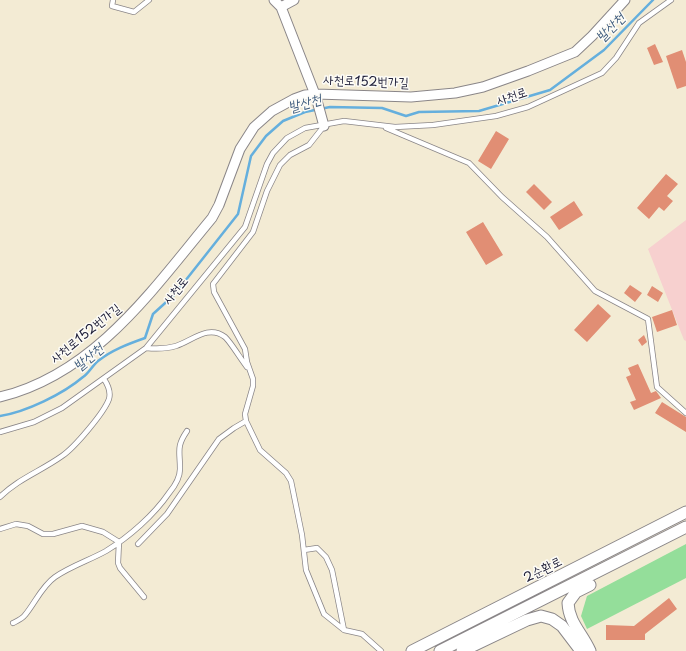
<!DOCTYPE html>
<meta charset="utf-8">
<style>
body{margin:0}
canvas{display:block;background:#f3ebd4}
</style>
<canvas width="686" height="651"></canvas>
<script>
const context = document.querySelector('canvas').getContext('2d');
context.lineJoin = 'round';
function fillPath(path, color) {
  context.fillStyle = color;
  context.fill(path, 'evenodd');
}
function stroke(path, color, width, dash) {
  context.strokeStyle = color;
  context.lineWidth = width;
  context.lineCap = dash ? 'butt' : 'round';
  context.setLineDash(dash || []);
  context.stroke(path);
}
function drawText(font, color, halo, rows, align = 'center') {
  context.font = font + ' "Playpen Sans","Poor Story",sans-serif';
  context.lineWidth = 3;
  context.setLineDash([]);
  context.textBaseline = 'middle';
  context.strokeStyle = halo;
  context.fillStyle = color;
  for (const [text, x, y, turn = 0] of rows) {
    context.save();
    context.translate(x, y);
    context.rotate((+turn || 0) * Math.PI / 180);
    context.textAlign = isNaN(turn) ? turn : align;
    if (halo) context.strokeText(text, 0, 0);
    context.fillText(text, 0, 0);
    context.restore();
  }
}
fillPath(new Path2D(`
 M 686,220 L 686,341 L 684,340 L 648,249 Z`), '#f7d0cf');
fillPath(new Path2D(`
 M 686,544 L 686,578 L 587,629 L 581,616 L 587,596 Z`), '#94de9a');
stroke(new Path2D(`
 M 0,416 C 26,412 63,394 83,377 C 89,373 92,366 98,361 C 112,350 128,344 145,338 L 153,314 L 174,295 L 238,214 L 251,156 L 266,136 L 283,121 L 305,112 L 330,107 L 382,108 L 406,116 L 419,112 L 479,111 L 550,90 L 604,50 L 653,0`), '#65afdd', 2.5);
fillPath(new Path2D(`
 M 655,44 L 663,62 L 654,65 L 647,48 Z
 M 682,50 L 686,62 L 686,86 L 677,89 L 666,56 Z
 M 496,131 L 509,139 L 491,169 L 478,161 Z
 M 666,174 L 678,184 L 667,196 L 673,201 L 664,211 L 659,207 L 649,219 L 637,208 Z
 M 534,184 L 552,202 L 544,210 L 526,192 Z
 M 574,201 L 583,215 L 559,230 L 550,217 Z
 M 483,222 L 503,255 L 486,265 L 466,232 Z
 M 630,285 L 642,293 L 635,302 L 624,293 Z
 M 652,286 L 663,293 L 658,302 L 647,295 Z
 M 598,304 L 611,316 L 587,342 L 574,330 Z
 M 672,310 L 677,325 L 657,332 L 652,317 Z
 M 644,335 L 647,342 L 642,346 L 638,340 Z
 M 638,364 L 651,393 L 656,391 L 661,398 L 634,410 L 630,402 L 636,400 L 626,377 L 631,375 L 628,368 Z
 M 662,402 L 686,417 L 686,432 L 655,413 Z
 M 669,598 L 677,609 L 645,634 L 645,640 L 606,640 L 606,625 L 634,626 Z`), '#e18e74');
const service = new Path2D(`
 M 113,0 L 112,6 L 134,12 L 149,0
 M 324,126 L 309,145 L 290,155 L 280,165 L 267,191 L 253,232 L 213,284 L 214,292 L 245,349 L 247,362 L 253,379 L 253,386 L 245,414 L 246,421 L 260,450 L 286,473 L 291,481 L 302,535 L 306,570 L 324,614 L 344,630 L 362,634 L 381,651
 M 386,128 L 469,163 L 502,197 L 547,237 L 595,291 L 648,319 L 657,387 L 686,413
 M 146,348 C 156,349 166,349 176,346 C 192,341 208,324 225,337 C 230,341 242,361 247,367
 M 0,432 L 34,422 L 62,408 L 146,348 L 245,227 L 267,164 L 273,153 L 287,138 L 305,128 L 344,121 L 395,127 L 433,125 L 496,116 L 528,107 L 602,73 L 616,58 L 639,23 L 671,0
 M 0,497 C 18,479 41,471 62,456 C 74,448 104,413 109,399 C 111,392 108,385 104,379
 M 0,529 L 16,524 L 28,526 L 43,534 L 53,534 L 82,526 L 103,532 L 119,542 L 118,563 L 120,568 L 144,597
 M 138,544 L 167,514 L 219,439 L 234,428 L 246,421
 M 304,550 L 317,548 L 326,557 L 332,570 L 344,630
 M 13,623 C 17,621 22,619 25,615 C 35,603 42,586 55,577 C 71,566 90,560 106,551 C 129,537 154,515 169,493 C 174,487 180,477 180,469 C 180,451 176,447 187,431`);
const minor = new Path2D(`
 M 274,0 L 281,7 L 316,97 L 324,126
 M 281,7 L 294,0
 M 0,397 C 95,374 153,289 212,218 L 219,205 L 240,149 L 254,127 L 272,111 L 294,99 L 305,95 L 316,94 L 411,97 L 455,93 L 483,87 L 528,71 L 575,52 L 592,36 L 625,0`);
const tertiary = new Path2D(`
 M 412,651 L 686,512
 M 440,651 L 686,527
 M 462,651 L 527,620 L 541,616 L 552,619 L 562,626 L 581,651
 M 590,651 C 582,633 569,623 568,603 L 576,592 L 590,585`);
stroke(service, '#8a8688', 6);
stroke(minor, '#8a8688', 11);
stroke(tertiary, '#8a8688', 13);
stroke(service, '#fff', 4.5);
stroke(minor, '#fff', 9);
stroke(tertiary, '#fff', 11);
drawText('13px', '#22223b', '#fdfcf7', [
 ["사천로152번가길",366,82,2],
 ["사천로",512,97,-18],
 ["사천로",176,291,-51],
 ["사천로152번가길",86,334,-39],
 ["2순환로",543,570,-27]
]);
drawText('italic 14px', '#3d5a7c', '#fdfcf7', [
 ["발산천",611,28,-45],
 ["발산천",305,104,-16],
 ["발산천",89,358,-40]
]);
</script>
